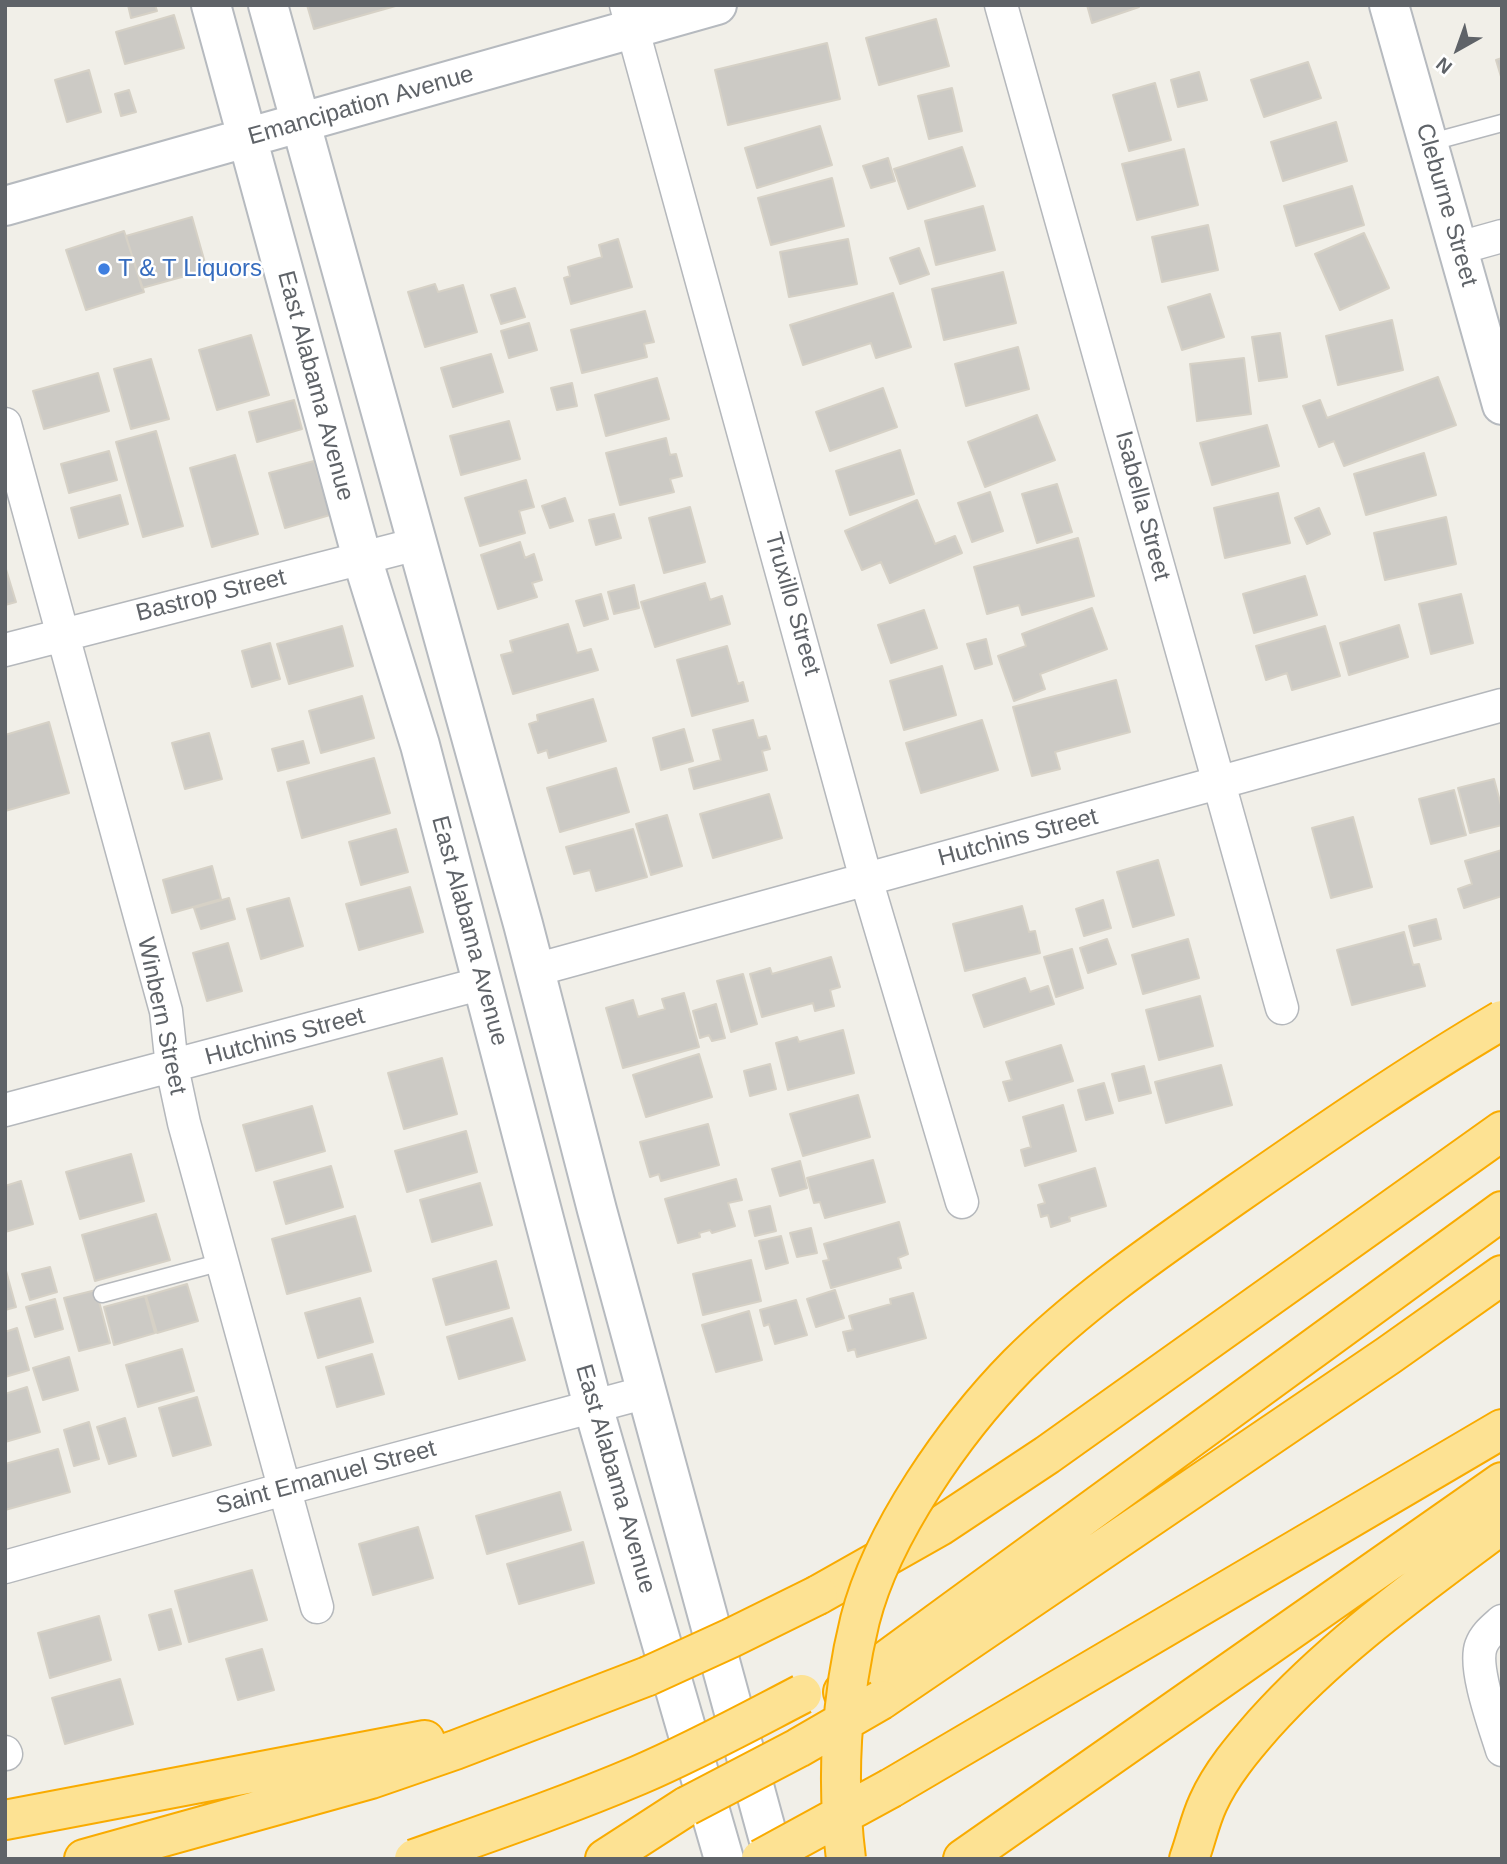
<!DOCTYPE html>
<style>
body{margin:0}
#map{position:relative;width:1507px;height:1864px;overflow:hidden;background:#f1efe8;font-family:Arial,sans-serif}
canvas{display:block}
.frame{position:absolute;inset:0;border:7px solid #5f6368;pointer-events:none}
.north{position:absolute;left:1423px;top:14px;width:70px;height:70px;-webkit-text-stroke:5px #fff;paint-order:stroke;rotate:220deg;font-size:19px;font-weight:700;line-height:28px;text-align:center;color:#5f6368}
.north::after{content:'';display:block;margin:auto;width:24px;height:32px;background:#5f6368;clip-path:polygon(50% 0,100% 100%,50% 72%,0 100%)}
</style>
<div id="map">
<canvas width="1507" height="1864"></canvas>
<div class="frame"></div>
<div class="north">N</div>
</div>
<script>
const context = document.querySelector('canvas').getContext('2d');
context.lineJoin = 'round';
function fillPath(path, color) {
  context.fillStyle = color;
  context.fill(path, 'evenodd');
}
function stroke(path, color, width, dash) {
  context.strokeStyle = color;
  context.lineWidth = width;
  context.lineCap = dash ? 'butt' : 'round';
  context.setLineDash(dash || []);
  context.stroke(path);
}
function drawText(font, color, halo, rows, align = 'center') {
  context.font = font + ' Arial,sans-serif';
  context.lineWidth = 5;
  context.setLineDash([]);
  context.textBaseline = 'middle';
  context.strokeStyle = halo;
  context.fillStyle = color;
  for (const [text, x, y, turn = 0] of rows) {
    context.save();
    context.translate(x, y);
    context.rotate((+turn || 0) * Math.PI / 180);
    context.textAlign = isNaN(turn) ? turn : align;
    if (halo) context.strokeText(text, 0, 0);
    context.fillText(text, 0, 0);
    context.restore();
  }
}
const building = new Path2D(`
 M 128,5 L 155,5 L 157,11 L 131,18 Z
 M 307,5 L 399,5 L 314,29 Z
 M 1087,5 L 1138,5 L 1139,7 L 1092,23 Z
 M 174,15 L 184,48 L 125,64 L 116,32 Z
 M 936,19 L 949,66 L 879,85 L 866,38 Z
 M 827,43 L 840,99 L 728,125 L 715,70 Z
 M 1502,58 L 1502,80 L 1496,60 Z
 M 1308,62 L 1321,98 L 1264,117 L 1251,80 Z
 M 89,70 L 101,112 L 67,122 L 55,80 Z
 M 1199,72 L 1207,100 L 1178,107 L 1171,80 Z
 M 1155,83 L 1171,140 L 1129,151 L 1113,95 Z
 M 952,88 L 962,131 L 929,139 L 918,96 Z
 M 129,90 L 136,112 L 121,116 L 115,94 Z
 M 1336,122 L 1347,161 L 1283,181 L 1271,142 Z
 M 820,126 L 832,165 L 757,188 L 745,148 Z
 M 962,147 L 975,186 L 908,209 L 894,169 Z
 M 1184,149 L 1198,205 L 1137,220 L 1122,164 Z
 M 888,158 L 895,181 L 871,188 L 863,166 Z
 M 832,178 L 844,226 L 771,245 L 758,198 Z
 M 1352,186 L 1364,225 L 1296,246 L 1284,206 Z
 M 983,206 L 995,250 L 936,265 L 925,221 Z
 M 192,217 L 207,270 L 142,288 L 126,236 Z
 M 1208,225 L 1218,270 L 1162,282 L 1152,237 Z
 M 124,231 L 144,292 L 86,310 L 66,250 Z
 M 1364,233 L 1389,288 L 1340,310 L 1315,254 Z
 M 618,239 L 632,287 L 571,304 L 564,278 L 570,276 L 568,267 L 602,257 L 599,245 Z
 M 848,239 L 857,284 L 789,297 L 780,252 Z
 M 919,248 L 929,274 L 900,284 L 890,258 Z
 M 1003,272 L 1016,323 L 944,340 L 932,289 Z
 M 435,284 L 438,292 L 463,285 L 477,332 L 425,347 L 408,292 Z
 M 515,288 L 525,317 L 501,324 L 491,295 Z
 M 893,293 L 911,347 L 876,358 L 871,343 L 803,365 L 790,325 Z
 M 1210,294 L 1224,337 L 1182,350 L 1168,307 Z
 M 645,311 L 654,342 L 644,344 L 647,357 L 582,373 L 571,330 Z
 M 1392,320 L 1403,370 L 1338,385 L 1326,336 Z
 M 529,323 L 537,350 L 509,358 L 501,331 Z
 M 1280,333 L 1287,377 L 1259,381 L 1252,337 Z
 M 251,335 L 269,395 L 217,410 L 199,350 Z
 M 1018,347 L 1029,389 L 966,406 L 955,364 Z
 M 491,354 L 503,392 L 453,407 L 441,368 Z
 M 1244,358 L 1251,414 L 1197,421 L 1190,364 Z
 M 151,359 L 169,419 L 131,429 L 114,369 Z
 M 98,373 L 109,411 L 44,429 L 33,391 Z
 M 1438,377 L 1456,425 L 1344,466 L 1334,441 L 1319,447 L 1303,406 L 1320,400 L 1327,418 Z
 M 657,378 L 669,419 L 606,436 L 595,395 Z
 M 572,383 L 577,406 L 557,410 L 551,388 Z
 M 883,388 L 897,427 L 830,451 L 816,412 Z
 M 294,400 L 302,429 L 257,442 L 249,412 Z
 M 1037,415 L 1055,460 L 985,487 L 968,442 Z
 M 509,421 L 520,459 L 461,475 L 450,436 Z
 M 1267,425 L 1279,466 L 1212,485 L 1200,443 Z
 M 156,431 L 183,526 L 143,537 L 116,442 Z
 M 666,438 L 670,455 L 676,454 L 682,476 L 670,479 L 674,492 L 620,505 L 606,453 Z
 M 900,450 L 914,494 L 850,515 L 836,471 Z
 M 109,451 L 117,480 L 69,493 L 61,464 Z
 M 1424,453 L 1436,495 L 1366,515 L 1354,474 Z
 M 235,455 L 258,534 L 212,547 L 190,468 Z
 M 314,461 L 330,515 L 285,528 L 269,473 Z
 M 526,480 L 534,507 L 519,511 L 525,533 L 480,546 L 465,498 Z
 M 1057,484 L 1072,532 L 1037,543 L 1022,494 Z
 M 990,492 L 1003,531 L 972,542 L 958,503 Z
 M 1278,493 L 1290,543 L 1225,558 L 1214,508 Z
 M 120,495 L 128,524 L 79,538 L 71,508 Z
 M 565,498 L 573,521 L 550,528 L 542,506 Z
 M 917,500 L 935,544 L 955,536 L 962,553 L 890,583 L 881,562 L 862,570 L 845,531 Z
 M 690,507 L 705,562 L 664,573 L 649,518 Z
 M 1319,508 L 1330,534 L 1307,544 L 1295,518 Z
 M 614,514 L 621,538 L 596,545 L 589,520 Z
 M 1446,517 L 1456,564 L 1385,580 L 1374,533 Z
 M 1078,538 L 1094,596 L 1022,615 L 1019,605 L 987,614 L 974,567 Z
 M 520,542 L 525,558 L 534,554 L 542,580 L 532,583 L 537,597 L 498,609 L 481,555 Z
 M 5,566 L 16,602 L 5,605 Z
 M 1305,576 L 1317,615 L 1254,633 L 1243,594 Z
 M 705,583 L 710,600 L 722,596 L 730,624 L 655,647 L 641,602 Z
 M 634,585 L 639,608 L 614,614 L 608,592 Z
 M 601,594 L 608,619 L 584,626 L 576,601 Z
 M 1461,594 L 1473,643 L 1431,654 L 1419,604 Z
 M 1092,608 L 1107,649 L 1040,674 L 1045,689 L 1014,701 L 998,656 L 1026,646 L 1022,634 Z
 M 924,610 L 937,648 L 891,663 L 878,625 Z
 M 568,624 L 577,653 L 591,649 L 598,670 L 513,694 L 501,655 L 513,652 L 510,641 Z
 M 1399,625 L 1408,657 L 1349,675 L 1340,643 Z
 M 342,626 L 353,666 L 289,684 L 277,644 Z
 M 1325,626 L 1340,676 L 1292,690 L 1287,673 L 1266,680 L 1256,646 Z
 M 986,639 L 992,664 L 975,669 L 967,644 Z
 M 270,643 L 280,679 L 252,687 L 242,651 Z
 M 727,646 L 738,684 L 743,682 L 748,701 L 692,716 L 677,660 Z
 M 942,666 L 956,715 L 904,730 L 890,681 Z
 M 1116,680 L 1130,732 L 1055,752 L 1060,769 L 1032,776 L 1013,707 Z
 M 362,696 L 374,738 L 321,753 L 309,711 Z
 M 593,699 L 606,741 L 549,758 L 547,750 L 538,753 L 529,724 L 538,721 L 537,715 Z
 M 753,720 L 758,738 L 766,736 L 770,749 L 762,751 L 767,770 L 694,789 L 689,769 L 721,760 L 713,730 Z
 M 982,720 L 998,770 L 921,793 L 906,743 Z
 M 49,722 L 69,793 L 5,811 L 5,735 Z
 M 684,729 L 693,761 L 661,770 L 653,738 Z
 M 209,733 L 222,779 L 185,789 L 172,743 Z
 M 303,741 L 309,763 L 278,771 L 272,749 Z
 M 374,758 L 390,813 L 302,838 L 287,782 Z
 M 616,768 L 629,812 L 560,832 L 547,788 Z
 M 1494,779 L 1502,809 L 1502,825 L 1470,833 L 1458,788 Z
 M 1454,790 L 1466,835 L 1431,844 L 1419,799 Z
 M 769,794 L 782,838 L 713,858 L 700,814 Z
 M 667,815 L 682,866 L 651,875 L 636,824 Z
 M 1353,817 L 1372,887 L 1331,898 L 1312,828 Z
 M 396,829 L 408,872 L 361,885 L 349,842 Z
 M 633,829 L 647,877 L 596,891 L 590,870 L 574,874 L 566,847 Z
 M 1502,850 L 1502,896 L 1464,908 L 1458,889 L 1472,884 L 1465,861 Z
 M 1158,860 L 1174,915 L 1133,927 L 1117,872 Z
 M 212,866 L 221,899 L 172,913 L 163,880 Z
 M 410,887 L 423,932 L 359,950 L 346,904 Z
 M 229,898 L 235,919 L 201,929 L 194,908 Z
 M 289,898 L 303,946 L 261,959 L 247,909 Z
 M 1103,900 L 1111,928 L 1084,936 L 1076,909 Z
 M 1022,906 L 1029,932 L 1035,931 L 1040,953 L 965,971 L 953,924 Z
 M 1436,919 L 1441,939 L 1414,946 L 1409,926 Z
 M 1404,932 L 1413,965 L 1419,964 L 1425,986 L 1352,1005 L 1337,950 Z
 M 1107,939 L 1116,964 L 1088,973 L 1080,948 Z
 M 1188,939 L 1199,978 L 1143,994 L 1132,955 Z
 M 228,943 L 242,991 L 207,1001 L 193,953 Z
 M 1072,949 L 1083,988 L 1056,997 L 1044,957 Z
 M 831,957 L 840,987 L 830,990 L 834,1006 L 815,1011 L 813,1003 L 762,1017 L 750,974 L 770,968 L 772,974 Z
 M 743,974 L 757,1024 L 731,1032 L 717,981 Z
 M 1025,978 L 1030,992 L 1048,986 L 1054,1004 L 984,1027 L 973,995 Z
 M 684,993 L 699,1047 L 623,1068 L 606,1008 L 633,1000 L 638,1017 L 665,1009 L 662,999 Z
 M 1200,996 L 1213,1046 L 1159,1060 L 1146,1010 Z
 M 716,1004 L 725,1038 L 712,1041 L 709,1035 L 700,1038 L 693,1011 Z
 M 843,1030 L 854,1073 L 788,1090 L 776,1043 L 797,1037 L 799,1042 Z
 M 1061,1045 L 1073,1081 L 1009,1101 L 1003,1082 L 1012,1080 L 1006,1062 Z
 M 699,1054 L 712,1097 L 646,1117 L 633,1075 Z
 M 442,1058 L 457,1114 L 404,1129 L 388,1073 Z
 M 770,1064 L 776,1089 L 750,1096 L 744,1071 Z
 M 1221,1065 L 1232,1105 L 1166,1123 L 1155,1082 Z
 M 1144,1066 L 1151,1093 L 1119,1101 L 1112,1074 Z
 M 1104,1083 L 1113,1113 L 1086,1120 L 1078,1090 Z
 M 858,1095 L 870,1137 L 803,1156 L 790,1114 Z
 M 1063,1105 L 1076,1151 L 1025,1166 L 1021,1150 L 1031,1147 L 1023,1117 Z
 M 312,1106 L 325,1151 L 256,1171 L 243,1125 Z
 M 708,1124 L 719,1165 L 661,1181 L 659,1174 L 650,1177 L 640,1142 Z
 M 466,1131 L 477,1172 L 407,1192 L 395,1151 Z
 M 131,1154 L 144,1201 L 80,1219 L 66,1172 Z
 M 873,1160 L 885,1202 L 825,1218 L 820,1202 L 814,1203 L 807,1178 Z
 M 800,1161 L 807,1188 L 780,1196 L 772,1169 Z
 M 331,1166 L 343,1207 L 286,1224 L 274,1182 Z
 M 1095,1168 L 1106,1206 L 1069,1217 L 1070,1221 L 1051,1227 L 1048,1215 L 1041,1217 L 1038,1205 L 1045,1203 L 1039,1185 Z
 M 736,1179 L 742,1200 L 728,1203 L 735,1226 L 712,1233 L 710,1230 L 699,1233 L 700,1237 L 678,1243 L 665,1199 Z
 M 21,1181 L 33,1224 L 5,1232 L 5,1186 Z
 M 480,1183 L 492,1225 L 432,1242 L 420,1200 Z
 M 770,1206 L 776,1231 L 755,1236 L 749,1211 Z
 M 156,1214 L 170,1260 L 95,1281 L 82,1235 Z
 M 355,1216 L 371,1271 L 287,1294 L 272,1239 Z
 M 899,1222 L 908,1254 L 898,1258 L 901,1268 L 831,1288 L 823,1261 L 829,1260 L 824,1244 Z
 M 811,1228 L 817,1253 L 797,1257 L 790,1233 Z
 M 781,1236 L 788,1263 L 766,1269 L 759,1241 Z
 M 751,1260 L 761,1301 L 703,1315 L 693,1274 Z
 M 496,1261 L 509,1308 L 446,1325 L 433,1279 Z
 M 5,1267 L 16,1307 L 5,1310 Z
 M 50,1267 L 57,1292 L 30,1300 L 22,1274 Z
 M 187,1284 L 198,1321 L 157,1333 L 146,1296 Z
 M 96,1290 L 110,1343 L 79,1351 L 64,1298 Z
 M 835,1290 L 844,1318 L 816,1327 L 807,1299 Z
 M 913,1293 L 926,1338 L 857,1357 L 855,1349 L 848,1351 L 843,1332 L 853,1330 L 849,1316 L 891,1304 L 890,1299 Z
 M 145,1296 L 155,1333 L 114,1345 L 104,1307 Z
 M 360,1298 L 373,1342 L 318,1358 L 305,1313 Z
 M 55,1299 L 63,1329 L 35,1337 L 26,1307 Z
 M 796,1300 L 807,1335 L 775,1344 L 769,1324 L 764,1326 L 760,1310 Z
 M 749,1311 L 762,1360 L 716,1372 L 702,1325 Z
 M 512,1318 L 525,1360 L 459,1379 L 447,1337 Z
 M 17,1328 L 29,1370 L 5,1377 L 5,1332 Z
 M 182,1349 L 194,1391 L 138,1407 L 126,1365 Z
 M 372,1354 L 384,1394 L 337,1407 L 326,1367 Z
 M 69,1357 L 78,1390 L 43,1400 L 33,1368 Z
 M 27,1387 L 40,1432 L 5,1442 L 5,1394 Z
 M 197,1397 L 211,1445 L 173,1456 L 159,1408 Z
 M 125,1418 L 136,1456 L 109,1464 L 97,1427 Z
 M 89,1422 L 99,1459 L 74,1466 L 64,1430 Z
 M 58,1449 L 70,1492 L 5,1510 L 5,1464 Z
 M 560,1492 L 571,1530 L 487,1554 L 476,1516 Z
 M 418,1527 L 433,1578 L 373,1595 L 359,1544 Z
 M 583,1542 L 594,1583 L 519,1604 L 507,1564 Z
 M 252,1570 L 267,1620 L 189,1642 L 175,1591 Z
 M 171,1609 L 181,1644 L 159,1650 L 149,1615 Z
 M 99,1616 L 111,1660 L 50,1678 L 38,1633 Z
 M 262,1649 L 274,1690 L 238,1700 L 226,1659 Z
 M 120,1679 L 133,1724 L 65,1744 L 52,1698 Z`);
fillPath(building, '#cccac5');
stroke(building, '#d6d1c6', 2);
const lane = new Path2D(`
 M 1428,143 L 1502,123
 M 102,1294 L 222,1262`);
const street = new Path2D(`
 M 626,5 L 866,879 L 962,1202
 M 1001,5 C 1096,339 1186,674 1282,1008
 M 1459,248 L 1502,236
 M 5,424 L 166,1011 L 172,1067 L 184,1123 L 317,1607
 M 5,650 L 417,544
 M 535,970 L 1502,705
 M 5,1110 L 483,983
 M 5,1567 L 284,1489 L 647,1392
 M 1502,1621 C 1493,1629 1485,1635 1481,1646 C 1473,1668 1495,1727 1502,1750
 M 5,1752 L 6,1754`);
const secondary = new Path2D(`
 M 211,5 L 362,558 L 420,745 L 593,1406 L 724,1859
 M 268,5 L 523,924 L 597,1210 L 774,1859
 M 1389,5 L 1502,405
 M 5,206 L 717,5`);
const highway = new Path2D(`
 M 818,1595 L 940,1526 L 1047,1455 L 1502,1131
 M 843,1692 C 1062,1531 1283,1373 1502,1211
 M 881,1700 L 1389,1355 L 1502,1275
 M 891,1788 L 1502,1429
 M 5,1820 L 425,1740
 M 84,1859 L 371,1779 L 455,1750 L 648,1676
 M 605,1859 L 687,1806
 M 963,1859 L 1502,1482
 M 1189,1859 C 1196,1840 1200,1820 1208,1803 C 1221,1774 1243,1748 1264,1724 C 1334,1646 1418,1587 1502,1524`);
stroke(lane, '#b5b8bc', 19);
stroke(street, '#b5b8bc', 35);
stroke(secondary, '#b6babf', 42);
stroke(highway, '#f9ab00', 42);
stroke(lane, '#fff', 16);
stroke(street, '#fff', 32);
stroke(secondary, '#fff', 38);
stroke(highway, '#fde293', 38);
const highwayBridge = new Path2D(`
 M 648,1676 L 731,1638 L 818,1595
 M 687,1806 L 798,1748 L 881,1700
 M 414,1859 C 490,1832 566,1806 639,1775 C 695,1751 748,1722 802,1694
 M 761,1859 L 891,1788
 M 846,1859 C 836,1781 841,1697 860,1620 C 882,1533 955,1429 1018,1365 C 1083,1300 1160,1248 1234,1196 C 1322,1135 1410,1074 1502,1020`);
stroke(highwayBridge, '#f9ab00', 42, []);
stroke(highwayBridge, '#fde293', 38);
for (const [x, y, r, color] of [
 [104,269,7,"#3f7fe0"]
]) {
  const dot = new Path2D();
  dot.arc(x, y, r, 0, 2 * Math.PI);
  context.fillStyle = color;
  context.fill(dot);
  stroke(dot, '#fff', 2.5);
}
drawText('24px', '#5f6368', '#fff', [
 ["Emancipation Avenue",361,106,-16],
 ["Cleburne Street",1446,205,74],
 ["East Alabama Avenue",315,386,75],
 ["Isabella Street",1142,506,75],
 ["Bastrop Street",211,596,-14],
 ["Truxillo Street",792,604,74],
 ["Hutchins Street",1018,838,-15],
 ["East Alabama Avenue",469,931,75],
 ["Winbern Street",161,1016,78],
 ["Hutchins Street",285,1037,-15],
 ["Saint Emanuel Street",326,1478,-15],
 ["East Alabama Avenue",615,1479,74]
]);
drawText('24px', '#366cbe', '#fff', [
 ["T & T Liquors",118,269]
], 'left');
</script>
